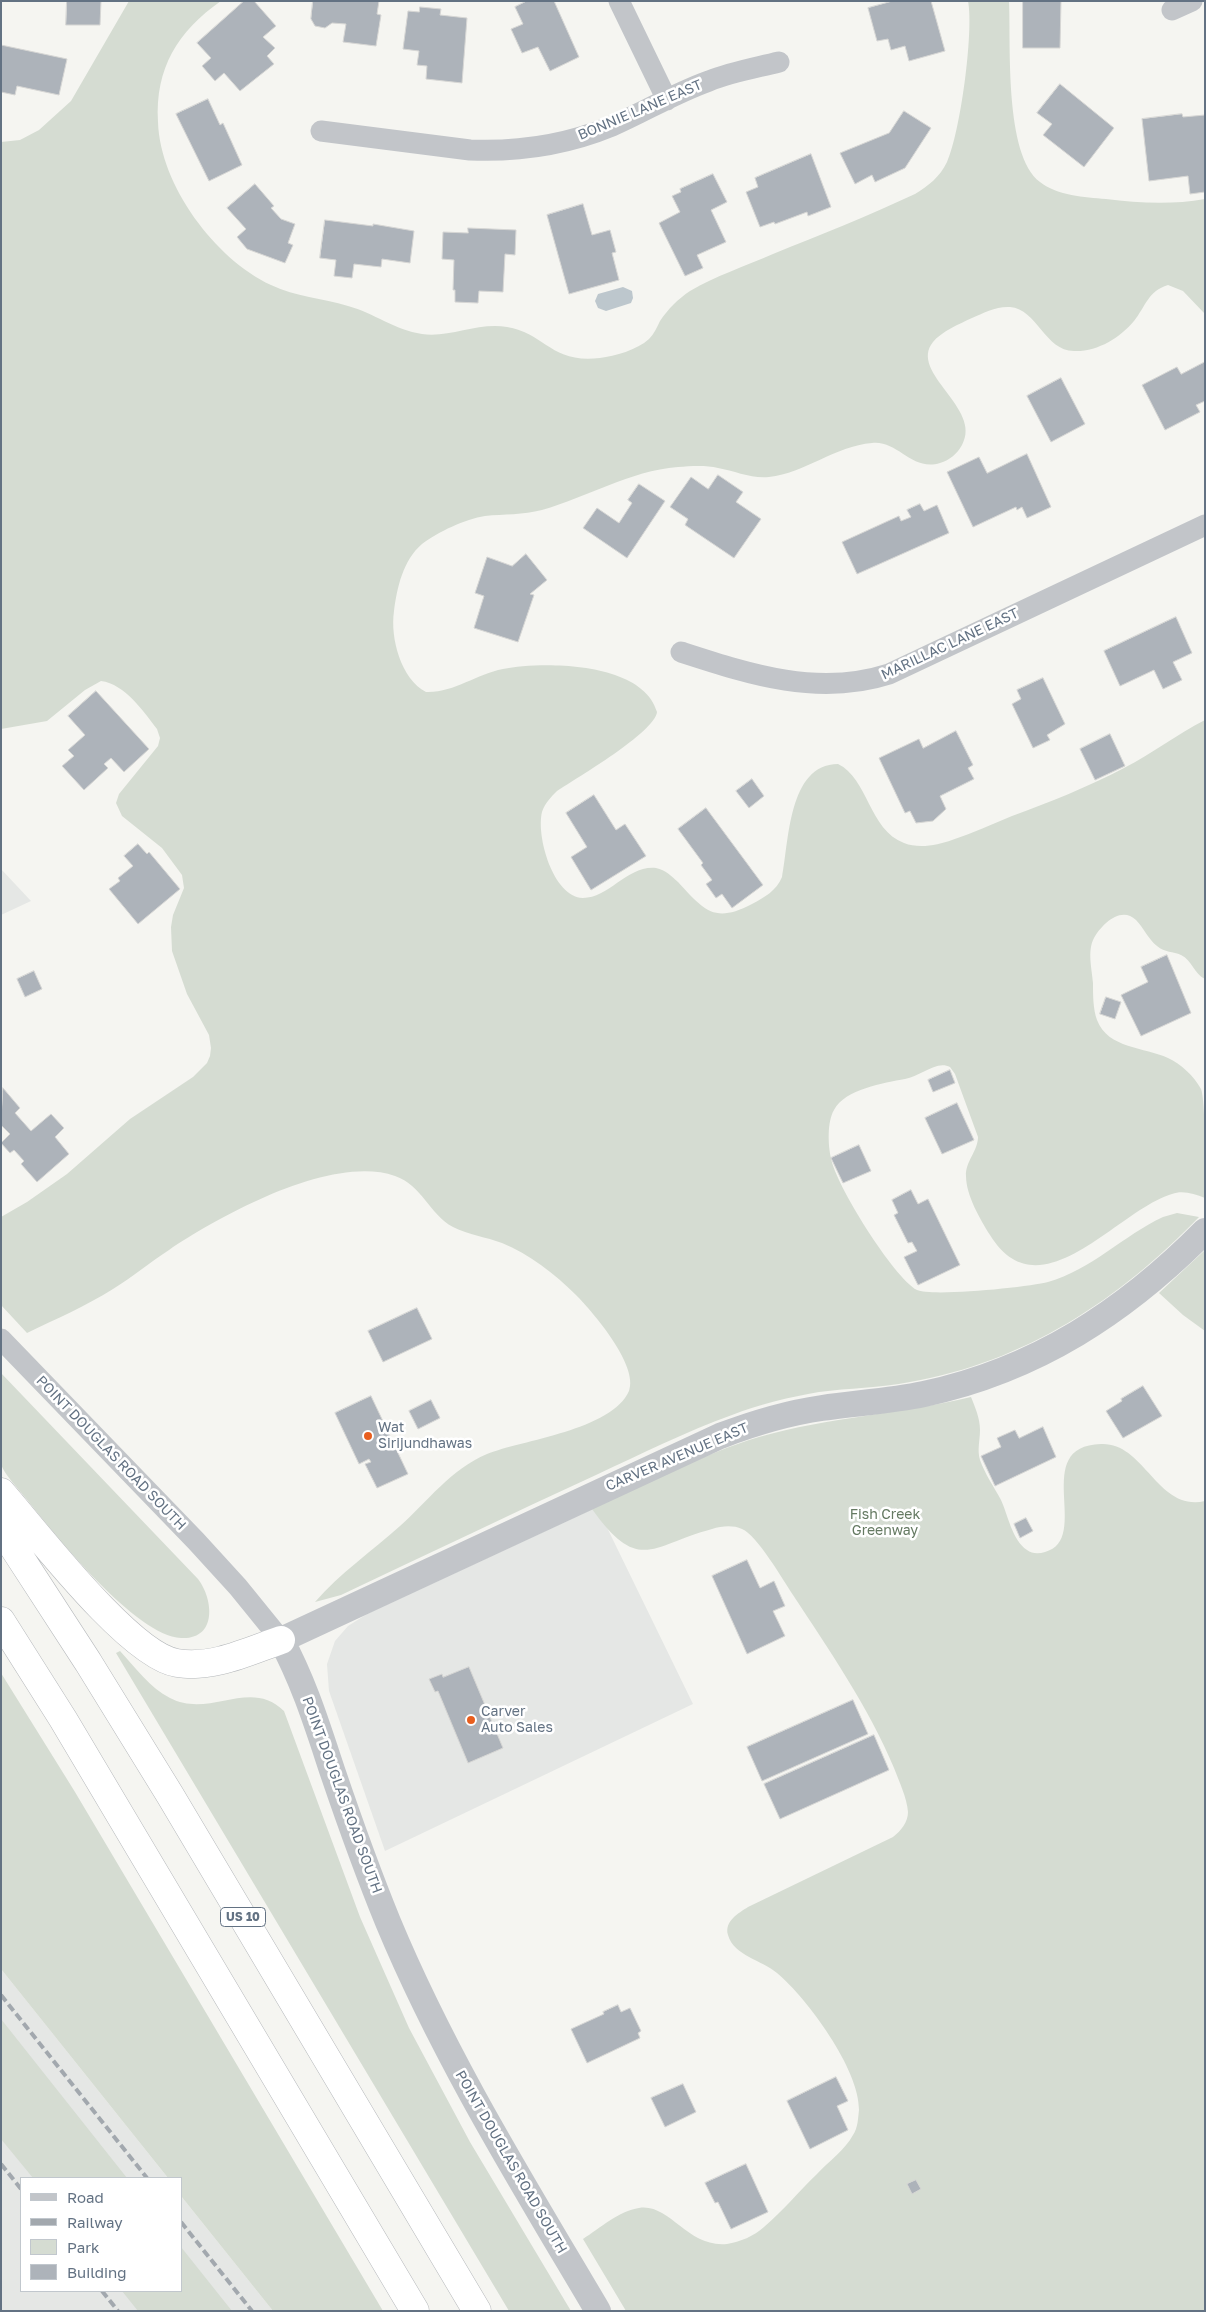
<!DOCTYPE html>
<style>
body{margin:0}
#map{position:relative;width:1206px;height:2312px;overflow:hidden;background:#f5f5f1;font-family:"Golos Text",sans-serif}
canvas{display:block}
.frame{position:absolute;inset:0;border:2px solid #637283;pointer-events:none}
.legend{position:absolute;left:20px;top:2177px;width:162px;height:115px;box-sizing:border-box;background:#fff;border:1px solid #c1c7cd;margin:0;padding:6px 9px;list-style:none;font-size:15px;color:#637283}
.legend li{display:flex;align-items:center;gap:10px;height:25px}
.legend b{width:25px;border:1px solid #c1c7cd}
</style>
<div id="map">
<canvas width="1206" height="2312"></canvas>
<div class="frame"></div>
<ul class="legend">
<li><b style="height:6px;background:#c2c5c9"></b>Road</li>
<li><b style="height:6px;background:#a2a8ae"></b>Railway</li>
<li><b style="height:14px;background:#d5dcd2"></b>Park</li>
<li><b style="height:14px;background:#adb3ba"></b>Building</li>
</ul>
</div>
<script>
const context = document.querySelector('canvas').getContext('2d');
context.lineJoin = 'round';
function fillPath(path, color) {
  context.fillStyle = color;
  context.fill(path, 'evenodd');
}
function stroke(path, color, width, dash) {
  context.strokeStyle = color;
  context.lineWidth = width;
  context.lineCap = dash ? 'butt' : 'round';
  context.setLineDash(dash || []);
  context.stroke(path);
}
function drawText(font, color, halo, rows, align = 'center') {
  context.font = font + ' "Golos Text",sans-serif';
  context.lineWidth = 5;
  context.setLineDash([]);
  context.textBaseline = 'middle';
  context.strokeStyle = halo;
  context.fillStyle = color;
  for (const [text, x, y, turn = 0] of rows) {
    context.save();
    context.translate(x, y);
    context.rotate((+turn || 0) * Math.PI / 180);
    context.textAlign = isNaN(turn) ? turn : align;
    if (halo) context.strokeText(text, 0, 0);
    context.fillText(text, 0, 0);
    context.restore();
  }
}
fillPath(new Path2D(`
 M 1,869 L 31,901 L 1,915 Z
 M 597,1507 L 693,1704 L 385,1851 L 329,1691 L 327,1664 L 335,1641 L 348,1626 L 367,1614 Z
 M 1,1969 L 168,2178 L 21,2178 L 21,2291 L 181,2291 L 181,2196 L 273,2311 L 1,2311 Z`), '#e5e7e5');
fillPath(new Path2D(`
 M 129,1 L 221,1 C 178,31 155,68 158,122 C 160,185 215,259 271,285 C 296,297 322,298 348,306 C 374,313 395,330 422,334 C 450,338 478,322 507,327 C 545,333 551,364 600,358 C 615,356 637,350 649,339 C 654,334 657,327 660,321 C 668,309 678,299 690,291 C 716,276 745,266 773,254 C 820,235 868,216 915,194 C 928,186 940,177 947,162 C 960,134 974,32 968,1 L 1009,1 C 1011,44 1004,155 1040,182 C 1058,196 1084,197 1106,199 C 1138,203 1172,205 1205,199 L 1205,314 L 1183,291 L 1168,285 C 1148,291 1146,306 1134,321 C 1120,338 1097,352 1074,351 C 1045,351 1037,309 1010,307 C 997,306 983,313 972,318 C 959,324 941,332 933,342 C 908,373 983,408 962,445 C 957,454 950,460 940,463 C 912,472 898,440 872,443 C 835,446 805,473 769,477 C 752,479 735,471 718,468 C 706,465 691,466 678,467 C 629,471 588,497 542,510 C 523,515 504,514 485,516 C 465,519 438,532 422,544 C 403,560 397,588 394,611 C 390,638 401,679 426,692 C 454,693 476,674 503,669 C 544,661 643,662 657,712 C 655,732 577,778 557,791 C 551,797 545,803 542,812 C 536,836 553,897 583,898 C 609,898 628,865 656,868 C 666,870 671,876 678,882 C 704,910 714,924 752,904 C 765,897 776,891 782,877 C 789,843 788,764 838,764 C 868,778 869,830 904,843 C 919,849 938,845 952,840 C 973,833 992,824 1012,816 C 1050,802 1088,787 1124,768 C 1152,754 1177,734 1205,720 L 1205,979 C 1194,974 1192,960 1181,955 C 1173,951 1165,953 1157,946 C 1148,939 1144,928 1136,920 C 1121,905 1101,925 1094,938 C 1087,951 1092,969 1093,983 C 1093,995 1093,1009 1097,1020 C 1108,1049 1145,1047 1168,1058 C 1181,1064 1194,1076 1201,1089 C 1206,1101 1205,1178 1205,1198 C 1194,1194 1183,1190 1172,1194 C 1117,1210 1040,1316 990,1235 C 980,1219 966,1195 966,1176 C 965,1162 978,1151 978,1137 L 955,1074 L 950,1067 C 936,1060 920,1077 905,1079 C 884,1083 845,1089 834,1110 C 827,1122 828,1145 831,1158 C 835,1184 894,1278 917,1290 C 932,1297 1030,1287 1048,1282 C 1091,1270 1124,1235 1163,1217 L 1177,1213 L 1199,1217 C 1119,1300 1025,1362 910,1382 C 880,1388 849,1388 819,1392 C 790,1397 760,1404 732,1415 C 685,1432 641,1454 596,1475 C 511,1514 426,1555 341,1595 L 315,1602 C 340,1573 371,1552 400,1526 C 427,1502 451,1469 487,1454 C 522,1440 612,1430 629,1391 C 639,1366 593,1312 576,1295 C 555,1274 529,1254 502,1243 C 486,1237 469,1235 453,1227 C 429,1214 422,1185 395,1176 C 332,1154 221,1215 169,1250 C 150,1262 133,1277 113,1289 C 86,1306 56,1319 27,1333 L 1,1305 L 1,1217 L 27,1202 L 67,1174 L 130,1119 L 193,1077 L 207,1063 L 210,1056 L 211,1048 L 209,1035 L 187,994 L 172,951 L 171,927 L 173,915 L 184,888 L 182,875 L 162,848 L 122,816 L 116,803 L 119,794 L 158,746 L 160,738 L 157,729 C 144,712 125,684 101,681 L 85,690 L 47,721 L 1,729 L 1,142 L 20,140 L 39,130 L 71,101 Z
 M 1205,1250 L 1205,1331 L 1183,1315 L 1159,1293 Z
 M 1,1373 L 198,1579 C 214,1600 217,1640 181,1638 C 136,1636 55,1535 28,1501 C 22,1493 3,1473 1,1464 C 0,1456 1,1446 1,1438 C 1,1416 1,1395 1,1373 Z
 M 971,1397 C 975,1407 980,1418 980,1430 C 980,1440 977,1450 980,1460 C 985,1474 994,1487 1001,1500 C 1008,1515 1012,1540 1027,1550 C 1032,1554 1039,1554 1045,1552 C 1093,1539 1029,1446 1101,1444 C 1145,1442 1157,1512 1205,1501 L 1205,2311 L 626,2311 L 583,2239 C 600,2228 619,2211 639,2208 C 670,2203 687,2248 727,2244 C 740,2242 754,2236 764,2227 C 783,2211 799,2191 817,2174 C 829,2161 845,2150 853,2135 C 858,2128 858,2118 859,2110 C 860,2070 807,1998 777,1973 C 762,1960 734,1956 728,1935 C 724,1921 739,1913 748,1907 L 893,1837 C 901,1831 908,1822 908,1812 C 907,1798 899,1781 894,1768 C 868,1706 829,1650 793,1595 C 783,1580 757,1535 742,1529 C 733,1525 722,1526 712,1529 C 652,1545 639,1575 592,1509 C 647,1484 702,1454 759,1437 C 829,1417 901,1414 971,1397 Z
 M 120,1651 C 135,1667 150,1688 170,1698 C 210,1719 250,1677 284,1711 L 360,1917 L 409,2028 L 470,2142 L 571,2311 L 509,2311 L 116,1653 Z
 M 1,1673 L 75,1792 L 383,2311 L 273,2311 L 181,2196 L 181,2178 L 168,2178 L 1,1969 Z
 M 1,2019 L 127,2178 L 33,2178 L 1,2139 Z
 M 181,2247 L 232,2311 L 138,2311 L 122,2291 L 181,2291 Z`), '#d5dcd2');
fillPath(new Path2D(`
 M 623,287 L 632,291 L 633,298 L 631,303 L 606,311 L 598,308 L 595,301 L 598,294 Z`), '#bdc7cd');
const building = new Path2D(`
 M 67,1 L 101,1 L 100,25 L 66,25 Z
 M 244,1 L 254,1 L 276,26 L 263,37 L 275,48 L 267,56 L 274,64 L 240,91 L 224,73 L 215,81 L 202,66 L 211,58 L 197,43 Z
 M 313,1 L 379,1 L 377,14 L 381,15 L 376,46 L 343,42 L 346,24 L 332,23 L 325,28 L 315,26 L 311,19 Z
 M 527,1 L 554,1 L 579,57 L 550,71 L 538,47 L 522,53 L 511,29 L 523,24 L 515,7 Z
 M 893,1 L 931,1 L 945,51 L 909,61 L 905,46 L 891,50 L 888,39 L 877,41 L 868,8 Z
 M 1023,1 L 1061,1 L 1060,48 L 1023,48 Z
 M 420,7 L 441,9 L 440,15 L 467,18 L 462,83 L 426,79 L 427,66 L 417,65 L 419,51 L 403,49 L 408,11 L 419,12 Z
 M 1,45 L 67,59 L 59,95 L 17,86 L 15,95 L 1,92 Z
 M 1060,84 L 1114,128 L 1084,167 L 1043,135 L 1052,124 L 1037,113 Z
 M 208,99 L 220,125 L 223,123 L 242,165 L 209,181 L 176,114 Z
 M 904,111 L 931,128 L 905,168 L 875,182 L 872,175 L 855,184 L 840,153 L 889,133 Z
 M 1182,114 L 1183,117 L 1205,115 L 1205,192 L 1190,194 L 1188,176 L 1149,181 L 1142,119 Z
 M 811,154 L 831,207 L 808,216 L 807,212 L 775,224 L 774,222 L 760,227 L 746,192 L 758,187 L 755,178 Z
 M 713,174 L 727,202 L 711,210 L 726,242 L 697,255 L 703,268 L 685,276 L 659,223 L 680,212 L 672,196 L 681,192 L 680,189 Z
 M 255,184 L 274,206 L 271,208 L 281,219 L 295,224 L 288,243 L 293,245 L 285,263 L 247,249 L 237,237 L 246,229 L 227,208 Z
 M 583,204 L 592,235 L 610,230 L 616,252 L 612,253 L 619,280 L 569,294 L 547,215 Z
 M 325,220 L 373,226 L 373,224 L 414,231 L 410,263 L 382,259 L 381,267 L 354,264 L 352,278 L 334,276 L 336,260 L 320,258 Z
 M 468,228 L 516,230 L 515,255 L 505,254 L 503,292 L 479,291 L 478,303 L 455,302 L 455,290 L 453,290 L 454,260 L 442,259 L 443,232 L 468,233 Z
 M 1205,362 L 1205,401 L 1196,405 L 1200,412 L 1165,430 L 1142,385 L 1177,367 L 1181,374 Z
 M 1061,378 L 1085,424 L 1051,442 L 1027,396 Z
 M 1027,454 L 1051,507 L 1027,518 L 1022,507 L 1017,510 L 1016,507 L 973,527 L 947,472 L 979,457 L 987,473 Z
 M 718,475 L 743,492 L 736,502 L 761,519 L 734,558 L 685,525 L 688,519 L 670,507 L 691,477 L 708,489 Z
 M 639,484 L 665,501 L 627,558 L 583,528 L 597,508 L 619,523 L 632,503 L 628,500 Z
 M 920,504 L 924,511 L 937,505 L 949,533 L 857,574 L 842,542 L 899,516 L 901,521 L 911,517 L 907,510 Z
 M 526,554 L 547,580 L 530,594 L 534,595 L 518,642 L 474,628 L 484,596 L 475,593 L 487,557 L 512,566 Z
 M 1176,617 L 1192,653 L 1173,662 L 1182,680 L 1163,689 L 1154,670 L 1120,686 L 1104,651 Z
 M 1043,678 L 1065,724 L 1047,735 L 1050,740 L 1033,748 L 1012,704 L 1021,699 L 1017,690 Z
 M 96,691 L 149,749 L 124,772 L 111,758 L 104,764 L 108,768 L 84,790 L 62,766 L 74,756 L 68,750 L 85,735 L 68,716 Z
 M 956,731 L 973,765 L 968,768 L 974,779 L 940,796 L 946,809 L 933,821 L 916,823 L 910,811 L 905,813 L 879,758 L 919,739 L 923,748 Z
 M 1110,734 L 1125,766 L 1095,780 L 1080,749 Z
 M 752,779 L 764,796 L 749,808 L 736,791 Z
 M 594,795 L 616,830 L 625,824 L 646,856 L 591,890 L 571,857 L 587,847 L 566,813 Z
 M 706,808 L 763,885 L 732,908 L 722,894 L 716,898 L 706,884 L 712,880 L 701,865 L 703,863 L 678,829 Z
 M 138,844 L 147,854 L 149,852 L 180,889 L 138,924 L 109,889 L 120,881 L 118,878 L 133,866 L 124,856 Z
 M 1167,955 L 1191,1013 L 1141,1036 L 1121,995 L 1148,982 L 1141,967 Z
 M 34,971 L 42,989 L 25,997 L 17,979 Z
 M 1106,997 L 1121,1002 L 1115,1019 L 1100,1014 Z
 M 950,1070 L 955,1083 L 933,1092 L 928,1080 Z
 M 3,1088 L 20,1108 L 15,1113 L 31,1131 L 51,1114 L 64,1128 L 55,1137 L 69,1154 L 37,1182 L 21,1164 L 24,1161 L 14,1150 L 10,1153 L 1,1143 L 10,1134 L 1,1125 Z
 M 957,1103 L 974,1140 L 942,1154 L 925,1118 Z
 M 859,1145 L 871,1171 L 843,1183 L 831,1158 Z
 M 911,1190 L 918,1204 L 928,1199 L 960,1265 L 918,1285 L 904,1257 L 917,1251 L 912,1242 L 908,1243 L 894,1215 L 898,1213 L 892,1200 Z
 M 417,1308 L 432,1339 L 383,1362 L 368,1331 Z
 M 1143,1386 L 1162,1416 L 1123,1438 L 1106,1411 L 1122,1401 L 1121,1399 Z
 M 371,1396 L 408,1474 L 377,1488 L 365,1464 L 371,1462 L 369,1459 L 359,1464 L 335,1413 Z
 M 431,1400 L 440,1418 L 418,1429 L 409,1411 Z
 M 1043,1427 L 1056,1457 L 995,1486 L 981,1456 L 1001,1447 L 997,1438 L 1015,1430 L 1019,1438 Z
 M 1026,1518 L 1033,1531 L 1020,1538 L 1014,1524 Z
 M 747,1560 L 760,1588 L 774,1581 L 785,1606 L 773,1611 L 785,1636 L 747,1654 L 712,1576 Z
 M 469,1667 L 503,1748 L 468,1763 L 438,1691 L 435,1692 L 429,1679 L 442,1674 L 443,1677 Z
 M 853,1700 L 868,1734 L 762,1781 L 747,1747 Z
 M 874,1735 L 889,1770 L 780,1819 L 764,1784 Z
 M 618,2005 L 621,2012 L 630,2008 L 641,2031 L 638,2033 L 640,2038 L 587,2063 L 571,2029 L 604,2014 L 603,2012 Z
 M 836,2077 L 848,2101 L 837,2106 L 848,2130 L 810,2149 L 787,2101 Z
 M 683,2084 L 696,2112 L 665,2127 L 651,2098 Z
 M 746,2164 L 768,2212 L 731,2229 L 718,2202 L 715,2203 L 705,2183 Z
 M 916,2180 L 921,2189 L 912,2194 L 907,2184 Z`);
fillPath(building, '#adb3ba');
stroke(building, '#d6d6d4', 1);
const motorway = new Path2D(`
 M 1,1492 C 36,1532 130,1656 177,1663 C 213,1669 249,1651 281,1640
 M 1,1528 L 88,1662 L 170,1795 L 477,2311
 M 1,1621 L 63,1719 L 415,2311`);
stroke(motorway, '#b5b8bb', 29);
stroke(new Path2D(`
 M 619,1 L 667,100
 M 1172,10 L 1192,1
 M 321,131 L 470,150 C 519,152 566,145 612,126 C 644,112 675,93 709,81 C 731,72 755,68 779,62
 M 681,652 C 749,674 818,697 889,674 L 1205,525
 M 1,1339 L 196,1541 L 238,1587 L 281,1640`), '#c2c5c9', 21);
stroke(new Path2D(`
 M 598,2311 C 523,2184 445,2059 388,1922 C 368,1873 350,1823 333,1773 C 318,1728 304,1682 281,1640 L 720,1436 C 754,1423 787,1413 822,1408 C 856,1403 891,1401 924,1394 C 1036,1370 1125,1312 1205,1231`), '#c2c5c9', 26);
stroke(motorway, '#fff', 28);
stroke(new Path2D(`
 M 1,1995 L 147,2178
 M 1,2164 L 21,2189
 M 181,2222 L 252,2311
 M 102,2291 L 118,2311`), '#a2a8ae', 4, [8, 4]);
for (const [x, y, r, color] of [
 [368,1436,5,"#e85e1e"],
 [471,1720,5,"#e85e1e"]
]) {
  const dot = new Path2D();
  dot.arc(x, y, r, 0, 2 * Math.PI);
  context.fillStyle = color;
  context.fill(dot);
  stroke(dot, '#fff', 2);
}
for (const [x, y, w] of [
 [243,1917,45]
]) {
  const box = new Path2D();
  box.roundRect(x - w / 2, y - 9.5, w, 19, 4);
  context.fillStyle = '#fff';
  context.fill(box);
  stroke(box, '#637283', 1);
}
drawText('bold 12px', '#637283', null, [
 ["US 10",243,1917]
]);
drawText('14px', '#637283', '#fff', [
 ["BONNIE LANE EAST",640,110,-23],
 ["MARILLAC LANE EAST",950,644,-25],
 ["POINT DOUGLAS ROAD SOUTH",111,1453,46],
 ["CARVER AVENUE EAST",677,1457,-23],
 ["POINT DOUGLAS ROAD SOUTH",342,1795,70],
 ["POINT DOUGLAS ROAD SOUTH",511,2162,60]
]);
drawText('14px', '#637283', '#fff', [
 ["Wat",378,1428],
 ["Sirijundhawas",378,1444],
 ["Carver",481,1712],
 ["Auto Sales",481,1728]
], 'left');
drawText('14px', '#657a62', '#fff', [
 ["Fish Creek",885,1515],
 ["Greenway",885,1531]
]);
</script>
